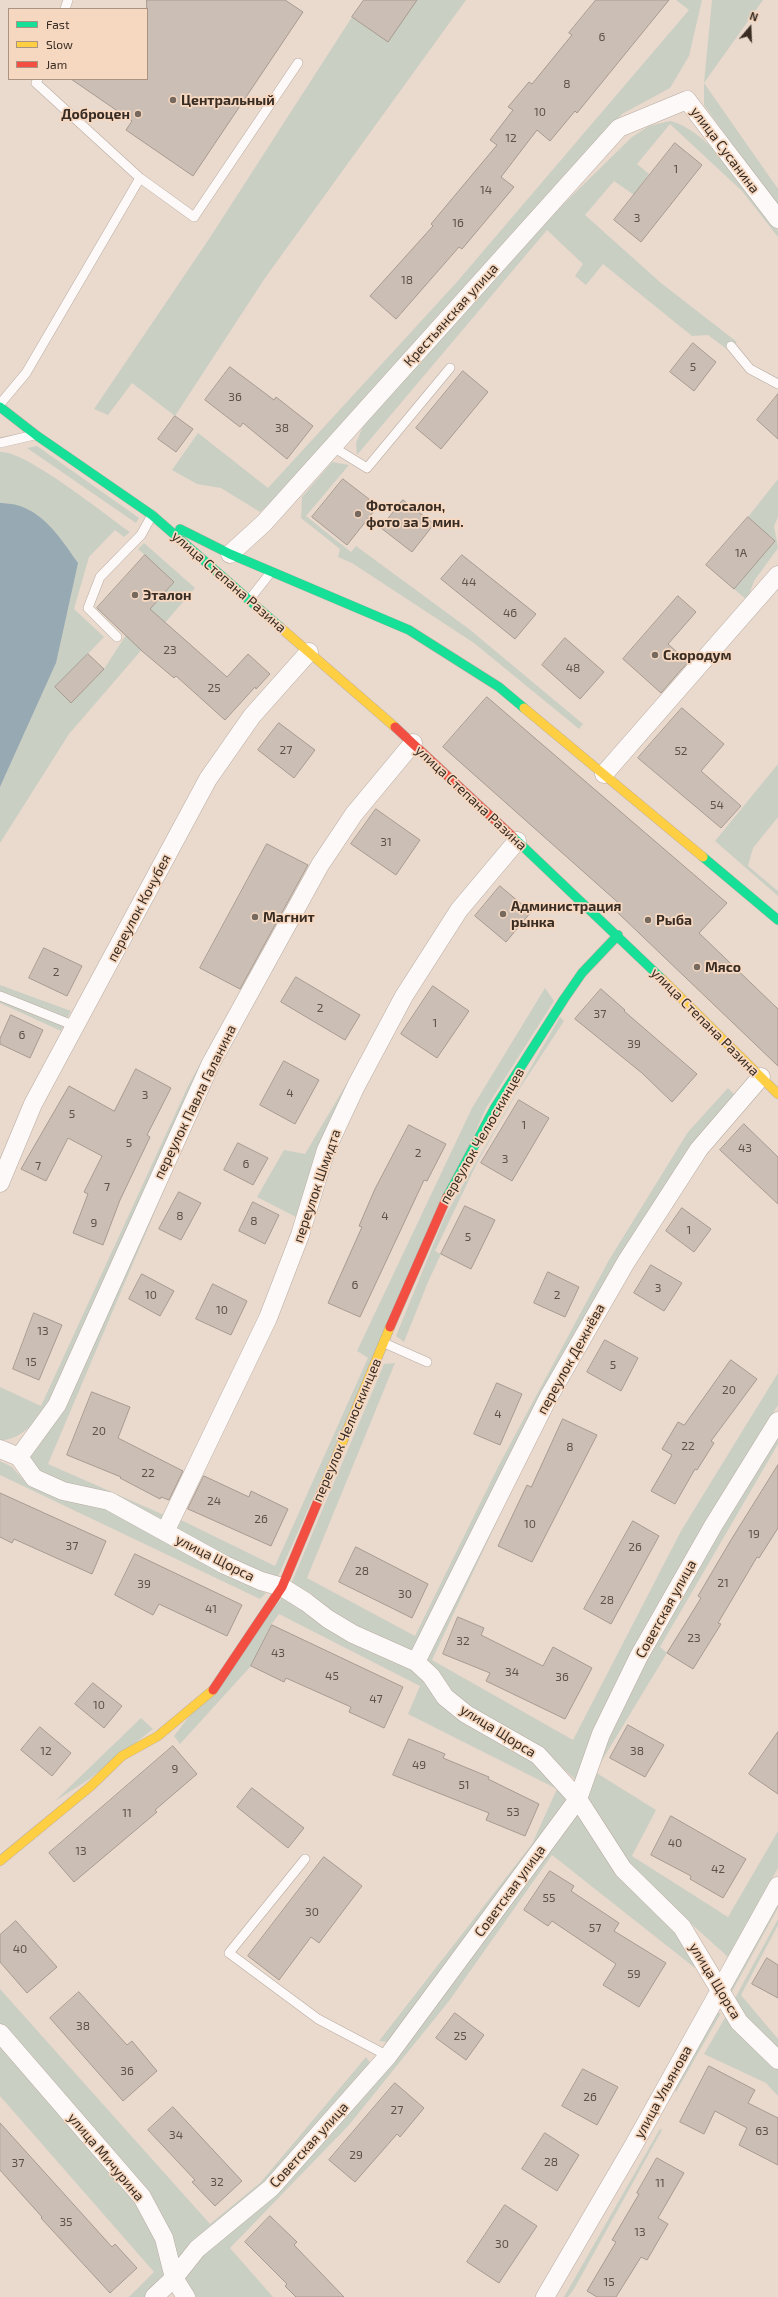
<!DOCTYPE html>
<meta charset="utf-8">
<style>
body{margin:0}
#map{position:relative;width:778px;height:2297px;overflow:hidden;background:#ead9cd;font-family:"Exo 2",sans-serif}
canvas{display:block}
.legend{position:absolute;left:8px;top:8px;width:140px;height:72px;box-sizing:border-box;background:#f6d8c1;border:1px solid #aa9382;margin:0;padding:5px 7px;list-style:none;font-size:12px;color:#382c23}
.legend li{display:flex;align-items:center;gap:8px;height:20px}
.legend b{width:20px;border:1px solid #aa9382}
.north{position:absolute;left:730px;top:8px;width:40px;height:40px;-webkit-text-stroke:3px #f6d8c1;paint-order:stroke;rotate:19deg;font-size:11px;font-weight:700;line-height:16px;text-align:center;color:#382c23}
.north::after{content:'';display:block;margin:auto;width:14px;height:18px;background:#382c23;clip-path:polygon(50% 0,100% 100%,50% 72%,0 100%)}
</style>
<div id="map">
<canvas width="778" height="2297"></canvas>
<ul class="legend">
<li><b style="height:5px;background:#16e098"></b>Fast</li>
<li><b style="height:5px;background:#ffcf43"></b>Slow</li>
<li><b style="height:5px;background:#f24e42"></b>Jam</li>
</ul>
<div class="north">N</div>
</div>
<script>
const context = document.querySelector('canvas').getContext('2d');
context.lineJoin = 'round';
function fillPath(path, color) {
  context.fillStyle = color;
  context.fill(path, 'evenodd');
}
function stroke(path, color, width, dash) {
  context.strokeStyle = color;
  context.lineWidth = width;
  context.lineCap = dash ? 'butt' : 'round';
  context.setLineDash(dash || []);
  context.stroke(path);
}
function drawText(font, color, halo, rows, align = 'center') {
  context.font = font + ' "Exo 2",sans-serif';
  context.lineWidth = 3.5;
  context.setLineDash([]);
  context.textBaseline = 'middle';
  context.strokeStyle = halo;
  context.fillStyle = color;
  for (const [text, x, y, turn = 0] of rows) {
    context.save();
    context.translate(x, y);
    context.rotate((+turn || 0) * Math.PI / 180);
    context.textAlign = isNaN(turn) ? turn : align;
    if (halo) context.strokeText(text, 0, 0);
    context.fillText(text, 0, 0);
    context.restore();
  }
}
fillPath(new Path2D(`
 M 409,0 L 466,0 L 265,278 L 175,416 L 132,383 L 108,415 L 94,409 L 209,239 L 352,17 L 388,42 Z
 M 676,0 L 702,0 L 689,56 L 670,88 L 622,114 L 275,499 L 260,512 L 221,488 L 197,484 L 172,470 L 198,433 L 268,488 L 456,283 L 689,10 Z
 M 712,0 L 763,0 L 704,83 L 778,189 L 778,208 L 704,105 L 704,83 Z
 M 670,121 C 710,130 754,198 778,231 L 778,237 L 742,191 L 670,124 L 637,164 L 649,174 L 634,195 L 614,181 L 585,215 L 661,283 L 737,342 L 728,350 L 708,335 L 692,336 L 603,264 L 586,285 L 575,276 L 583,264 L 547,230 L 357,455 L 356,443 L 364,424 L 536,231 L 632,137 L 649,126 Z
 M 37,446 L 139,518 L 136,523 L 27,448 Z
 M 0,452 C 24,449 107,516 130,532 L 124,537 L 115,530 L 89,557 L 74,609 L 104,637 L 56,687 L 71,702 L 104,669 L 126,635 L 174,582 L 138,549 L 144,543 L 195,588 L 69,734 L 0,843 L 0,787 L 56,663 L 10,503 L 0,503 Z
 M 332,462 L 349,465 L 306,516 L 351,552 L 356,546 L 469,629 L 583,724 L 579,729 L 474,643 L 352,563 L 338,557 L 340,549 L 301,518 L 302,497 Z
 M 778,479 L 778,517 L 774,526 L 778,548 L 754,581 L 747,600 L 734,589 L 775,541 L 748,517 Z
 M 778,764 L 778,817 L 753,848 L 748,866 L 778,891 L 778,896 L 715,841 Z
 M 0,985 L 71,1011 L 61,1031 L 0,1003 Z
 M 545,988 L 554,1001 L 486,1108 L 277,1579 L 226,1560 L 174,1529 L 179,1519 L 275,1566 L 368,1358 L 357,1351 L 472,1108 Z
 M 560,1017 L 564,1021 L 516,1094 L 477,1163 L 435,1251 L 441,1254 L 428,1282 L 404,1342 L 396,1336 L 445,1216 Z
 M 213,1040 L 51,1402 C 34,1421 27,1437 0,1441 L 0,1387 L 41,1406 L 188,1086 Z
 M 357,1066 L 300,1219 L 257,1197 L 284,1150 L 305,1154 Z
 M 728,1088 L 737,1097 L 692,1147 L 416,1654 L 354,1628 L 291,1584 L 384,1364 L 395,1363 L 307,1578 L 415,1636 L 499,1465 L 609,1260 L 688,1132 Z
 M 195,1117 L 48,1464 L 164,1515 L 163,1525 L 65,1487 L 37,1473 L 27,1456 Z
 M 778,1373 L 778,1405 L 634,1647 L 593,1731 L 576,1780 L 543,1750 L 470,1708 L 451,1692 L 423,1662 L 549,1410 L 432,1660 L 573,1740 L 681,1531 Z
 M 778,1432 L 778,1444 L 660,1647 L 667,1653 L 595,1772 L 656,1810 L 632,1856 L 728,1917 L 778,1831 L 778,1868 L 728,1957 L 627,1866 L 585,1800 L 605,1738 L 644,1660 Z
 M 0,1461 L 12,1467 L 29,1486 L 68,1499 L 107,1507 L 156,1537 L 266,1593 L 260,1599 L 0,1475 Z
 M 284,1595 L 402,1662 L 534,1762 L 570,1803 L 388,2042 L 379,2041 L 532,1844 L 557,1789 L 408,1714 L 420,1686 L 279,1614 L 271,1625 L 251,1666 L 180,1744 L 174,1736 Z
 M 141,1718 L 153,1729 L 88,1780 L 55,1801 Z
 M 578,1812 L 680,1932 L 692,1955 L 695,1968 L 552,1855 L 449,2001 L 349,2125 L 230,2248 L 273,2297 L 196,2297 L 181,2276 L 197,2256 L 271,2194 Z
 M 778,1901 L 778,1908 L 729,1997 L 728,1993 Z
 M 778,1919 L 778,1925 L 741,1995 L 778,2039 L 778,2054 L 733,2002 Z
 M 0,1989 L 210,2224 L 260,2183 L 366,2057 L 371,2064 L 266,2184 L 176,2265 L 144,2192 L 0,2024 Z
 M 717,2013 L 721,2013 L 676,2092 L 674,2087 Z
 M 726,2016 L 778,2066 L 778,2096 L 766,2083 L 704,2054 Z
 M 0,2041 L 137,2198 L 160,2241 L 167,2277 L 146,2297 L 129,2297 L 154,2272 L 0,2096 Z
 M 660,2129 L 662,2130 L 574,2289 L 568,2297 L 564,2297 Z`), '#cacfc4');
fillPath(new Path2D(`
 M 0,503 C 38,502 59,536 78,563 L 56,663 L 0,787 Z`), '#97a9b2');
const building = new Path2D(`
 M 147,0 L 285,0 L 303,12 L 193,176 L 126,130 L 132,121 L 71,79 L 147,79 Z
 M 364,0 L 417,0 L 388,42 L 352,17 Z
 M 596,0 L 669,0 L 577,113 L 575,111 L 550,141 L 537,130 L 501,177 L 514,187 L 462,249 L 459,247 L 396,319 L 370,296 L 433,226 L 431,224 L 497,145 L 490,140 L 513,110 L 508,107 L 529,82 L 532,84 L 572,35 L 569,33 Z
 M 675,143 L 702,165 L 641,242 L 614,220 Z
 M 693,343 L 716,362 L 694,391 L 670,372 Z
 M 230,367 L 274,400 L 276,397 L 313,426 L 287,459 L 243,423 L 240,427 L 205,400 Z
 M 463,371 L 488,392 L 441,449 L 416,428 Z
 M 778,394 L 778,439 L 757,420 Z
 M 175,416 L 193,429 L 176,452 L 158,439 Z
 M 343,479 L 378,506 L 347,545 L 312,517 Z
 M 403,500 L 434,524 L 412,552 L 381,528 Z
 M 748,517 L 775,541 L 734,589 L 706,565 Z
 M 145,555 L 174,582 L 150,609 L 227,677 L 248,654 L 270,674 L 256,689 L 255,687 L 225,720 L 176,676 L 174,678 L 142,651 L 97,608 Z
 M 462,555 L 536,614 L 515,639 L 441,579 Z
 M 678,596 L 696,612 L 668,644 L 688,662 L 661,693 L 623,659 Z
 M 565,638 L 604,672 L 580,699 L 542,665 Z
 M 88,654 L 104,669 L 71,703 L 55,687 Z
 M 487,697 L 727,903 L 699,933 L 778,1009 L 778,1066 L 617,912 L 622,906 L 443,747 Z
 M 682,708 L 724,744 L 701,771 L 741,806 L 721,828 L 638,758 Z
 M 279,723 L 315,750 L 294,778 L 258,750 Z
 M 376,809 L 420,840 L 396,875 L 351,844 Z
 M 267,844 L 308,865 L 240,989 L 200,968 Z
 M 500,886 L 531,912 L 506,942 L 475,916 Z
 M 44,948 L 82,966 L 67,996 L 29,978 Z
 M 296,977 L 360,1015 L 345,1040 L 281,1002 Z
 M 433,986 L 469,1011 L 437,1058 L 401,1034 Z
 M 601,989 L 625,1010 L 624,1011 L 697,1074 L 672,1102 L 642,1073 L 575,1019 Z
 M 11,1015 L 43,1030 L 30,1058 L 0,1044 L 0,1039 Z
 M 284,1061 L 319,1080 L 295,1124 L 260,1105 Z
 M 136,1069 L 171,1088 L 147,1135 L 150,1137 L 120,1200 L 103,1245 L 73,1233 L 88,1194 L 84,1192 L 102,1156 L 68,1138 L 46,1181 L 21,1169 L 69,1086 L 114,1111 Z
 M 519,1100 L 549,1118 L 512,1181 L 481,1163 Z
 M 744,1124 L 778,1157 L 778,1204 L 720,1150 Z
 M 409,1125 L 446,1144 L 427,1181 L 424,1180 L 360,1317 L 328,1303 L 362,1227 L 359,1226 L 375,1189 Z
 M 238,1143 L 268,1158 L 253,1185 L 224,1170 Z
 M 179,1192 L 201,1203 L 181,1240 L 159,1229 Z
 M 253,1202 L 279,1215 L 265,1244 L 239,1231 Z
 M 465,1206 L 495,1220 L 471,1269 L 441,1254 Z
 M 682,1208 L 711,1229 L 694,1252 L 666,1231 Z
 M 651,1265 L 682,1283 L 664,1311 L 634,1293 Z
 M 548,1272 L 579,1287 L 565,1317 L 534,1303 Z
 M 142,1274 L 174,1291 L 160,1316 L 129,1299 Z
 M 213,1284 L 247,1301 L 231,1335 L 196,1319 Z
 M 34,1313 L 62,1325 L 39,1380 L 13,1369 Z
 M 605,1340 L 638,1358 L 621,1391 L 587,1372 Z
 M 731,1360 L 757,1379 L 711,1441 L 714,1443 L 697,1470 L 695,1469 L 675,1504 L 651,1491 L 672,1455 L 662,1449 L 678,1422 L 684,1425 Z
 M 497,1383 L 522,1394 L 500,1445 L 474,1434 Z
 M 92,1392 L 130,1407 L 118,1438 L 183,1471 L 169,1500 L 161,1497 L 160,1499 L 120,1478 L 121,1477 L 67,1455 Z
 M 563,1419 L 597,1435 L 532,1562 L 498,1546 L 527,1485 L 531,1487 Z
 M 778,1465 L 778,1528 L 759,1558 L 757,1557 L 718,1623 L 721,1624 L 693,1669 L 667,1653 L 701,1598 L 698,1596 L 731,1540 Z
 M 204,1476 L 249,1497 L 251,1491 L 288,1509 L 271,1546 L 188,1509 Z
 M 0,1493 L 106,1541 L 92,1574 L 14,1539 L 12,1543 L 0,1537 Z
 M 633,1521 L 659,1536 L 611,1624 L 584,1609 Z
 M 356,1547 L 428,1584 L 412,1618 L 339,1582 Z
 M 135,1554 L 242,1605 L 227,1636 L 159,1604 L 153,1615 L 115,1595 Z
 M 458,1617 L 484,1628 L 481,1635 L 543,1666 L 553,1647 L 592,1668 L 565,1719 L 486,1681 L 490,1673 L 443,1654 Z
 M 272,1625 L 403,1687 L 384,1728 L 349,1712 L 351,1707 L 286,1678 L 284,1682 L 251,1666 Z
 M 93,1683 L 122,1706 L 104,1728 L 75,1704 Z
 M 628,1725 L 664,1745 L 645,1777 L 610,1758 Z
 M 40,1727 L 71,1753 L 52,1776 L 21,1750 Z
 M 778,1732 L 778,1794 L 749,1774 Z
 M 409,1739 L 445,1754 L 443,1758 L 489,1777 L 488,1779 L 539,1804 L 525,1836 L 486,1820 L 489,1813 L 393,1775 Z
 M 173,1746 L 197,1774 L 155,1810 L 157,1812 L 74,1882 L 49,1853 Z
 M 252,1788 L 304,1828 L 288,1848 L 237,1807 Z
 M 671,1816 L 746,1859 L 723,1898 L 690,1879 L 691,1876 L 651,1855 Z
 M 324,1857 L 362,1886 L 319,1943 L 311,1937 L 279,1980 L 248,1956 Z
 M 550,1871 L 574,1886 L 571,1891 L 619,1923 L 614,1931 L 666,1963 L 639,2007 L 603,1985 L 616,1964 L 552,1921 L 548,1926 L 524,1910 Z
 M 16,1921 L 57,1967 L 27,1993 L 0,1962 L 0,1935 Z
 M 767,1958 L 778,1965 L 778,1998 L 752,1984 Z
 M 79,1992 L 127,2045 L 132,2041 L 157,2071 L 123,2101 L 50,2018 Z
 M 455,2013 L 484,2035 L 466,2060 L 436,2038 Z
 M 709,2066 L 755,2090 L 748,2103 L 778,2118 L 778,2165 L 739,2145 L 747,2128 L 715,2111 L 704,2134 L 680,2122 Z
 M 583,2069 L 618,2087 L 597,2125 L 562,2106 Z
 M 395,2083 L 424,2108 L 400,2137 L 397,2134 L 355,2182 L 329,2160 Z
 M 173,2107 L 242,2181 L 215,2206 L 192,2182 L 195,2180 L 148,2130 Z
 M 0,2123 L 112,2247 L 115,2244 L 137,2268 L 110,2293 L 41,2218 L 42,2217 L 0,2170 Z
 M 545,2133 L 579,2155 L 557,2191 L 522,2169 Z
 M 657,2158 L 684,2173 L 658,2218 L 668,2224 L 647,2260 L 641,2257 L 616,2297 L 597,2297 L 587,2291 L 616,2242 L 612,2240 L 639,2194 L 637,2193 Z
 M 505,2205 L 537,2226 L 499,2283 L 467,2262 Z
 M 270,2216 L 297,2242 L 294,2245 L 344,2297 L 296,2297 L 285,2286 L 287,2284 L 245,2242 Z`);
fillPath(building, '#cbbfb5');
stroke(building, '#a79a90', 1);
const lane = new Path2D(`
 M 65,9 L 68,0
 M 140,178 L 194,217 L 298,63
 M 731,346 L 750,369 L 778,384
 M 0,404 L 26,373 L 140,178 L 36,83 L 38,79
 M 0,443 L 34,435
 M 333,447 L 367,468 L 450,368
 M 249,600 L 271,572
 M 117,637 L 88,608 L 100,577 L 141,535 L 152,515
 M 0,996 L 75,1026
 M 384,1343 L 427,1362
 M 305,1859 L 229,1953 L 318,2019 L 388,2056`);
const street = new Path2D(`
 M 230,554 L 264,523 L 619,128 L 687,100 L 778,219
 M 604,774 L 778,575
 M 0,1183 L 33,1104 L 208,779 L 252,716 L 309,652
 M 0,1449 L 19,1457 L 34,1478 L 63,1491 L 109,1501 L 225,1565 L 261,1581 L 282,1587 L 306,1602 L 328,1619 L 353,1634 L 416,1662 L 431,1676 L 445,1697 L 466,1714 L 538,1755 L 578,1799 L 623,1869 L 682,1927 L 739,2022 L 778,2060
 M 19,1457 L 57,1405 L 211,1063 L 320,865 L 354,814 L 413,743
 M 165,1532 L 268,1318 L 300,1235 L 326,1150 L 356,1086 L 404,996 L 459,910 L 517,841
 M 416,1662 L 548,1398 L 626,1262 L 699,1149 L 761,1077
 M 0,2033 L 142,2197 L 164,2238 L 174,2278 L 186,2297
 M 154,2297 L 174,2278 L 197,2249 L 271,2188 L 388,2056 L 578,1799 L 601,1734 L 639,1656 L 713,1526 L 778,1421
 M 545,2297 L 632,2148 L 778,1886`);
const fast = new Path2D(`
 M 0,407 L 36,435 L 152,515 L 281,628
 M 180,529 L 230,554 L 409,630 L 499,687 L 524,708
 M 513,837 L 662,979
 M 703,857 L 778,920
 M 447,1197 L 494,1109 L 564,999 L 582,973 L 618,935`);
const slow = new Path2D(`
 M 281,628 L 395,727
 M 524,708 L 703,857
 M 662,979 L 778,1094
 M 323,1489 L 390,1327
 M 0,1861 L 91,1786 L 122,1756 L 158,1736 L 213,1690`);
const jam = new Path2D(`
 M 395,727 L 513,837
 M 390,1327 L 447,1197
 M 213,1690 L 282,1587 L 323,1489`);
stroke(lane, '#b8aba1', 10);
stroke(street, '#b8aba1', 19);
stroke(fast, '#b8aba1', 10);
stroke(slow, '#b8aba1', 10);
stroke(jam, '#b8aba1', 10);
stroke(lane, '#fcf9f8', 9);
stroke(street, '#fcf9f8', 18);
stroke(fast, '#16e098', 9);
stroke(slow, '#ffcf43', 9);
stroke(jam, '#f24e42', 9);
for (const [x, y, r, color] of [
 [173,100,4,"#76695e"],
 [138,114,4,"#76695e"],
 [358,514,4,"#76695e"],
 [135,595,4,"#76695e"],
 [655,655,4,"#76695e"],
 [503,914,4,"#76695e"],
 [255,917,4,"#76695e"],
 [648,920,4,"#76695e"],
 [697,967,4,"#76695e"]
]) {
  const dot = new Path2D();
  dot.arc(x, y, r, 0, 2 * Math.PI);
  context.fillStyle = color;
  context.fill(dot);
  stroke(dot, '#f6d8c1', 1.5);
}
drawText('12px', '#5d5148', null, [
 ["6",602,37],
 ["8",567,84],
 ["10",540,112],
 ["12",511,138],
 ["1",676,169],
 ["14",486,190],
 ["3",637,218],
 ["16",458,223],
 ["18",407,280],
 ["5",693,367],
 ["36",235,397],
 ["38",282,428],
 ["1А",741,553],
 ["44",469,582],
 ["46",510,613],
 ["23",170,650],
 ["48",573,668],
 ["25",214,688],
 ["27",286,750],
 ["52",681,751],
 ["54",717,805],
 ["31",386,842],
 ["2",56,972],
 ["2",320,1008],
 ["37",600,1014],
 ["1",435,1023],
 ["6",22,1035],
 ["39",634,1044],
 ["4",290,1093],
 ["3",145,1095],
 ["5",72,1114],
 ["1",524,1125],
 ["5",129,1143],
 ["43",745,1148],
 ["2",418,1153],
 ["3",505,1159],
 ["6",246,1164],
 ["7",38,1166],
 ["7",107,1187],
 ["8",180,1216],
 ["4",385,1216],
 ["8",254,1221],
 ["9",94,1223],
 ["1",689,1230],
 ["5",468,1237],
 ["6",355,1285],
 ["3",658,1288],
 ["10",151,1295],
 ["2",557,1295],
 ["10",222,1310],
 ["13",43,1331],
 ["15",31,1362],
 ["5",613,1365],
 ["20",729,1390],
 ["4",498,1414],
 ["20",99,1431],
 ["22",688,1446],
 ["8",570,1447],
 ["22",148,1473],
 ["24",214,1501],
 ["26",261,1519],
 ["10",530,1524],
 ["19",754,1534],
 ["37",72,1546],
 ["26",635,1547],
 ["28",362,1571],
 ["21",723,1583],
 ["39",144,1584],
 ["30",405,1594],
 ["28",607,1600],
 ["41",211,1609],
 ["23",694,1638],
 ["32",463,1641],
 ["43",278,1653],
 ["34",512,1672],
 ["45",332,1676],
 ["36",562,1677],
 ["47",376,1699],
 ["10",99,1705],
 ["12",46,1751],
 ["38",637,1751],
 ["49",419,1765],
 ["9",175,1769],
 ["51",464,1785],
 ["53",513,1812],
 ["11",127,1813],
 ["40",675,1843],
 ["13",81,1851],
 ["42",718,1869],
 ["55",549,1898],
 ["30",312,1912],
 ["57",595,1928],
 ["40",20,1949],
 ["59",634,1974],
 ["38",83,2026],
 ["25",460,2036],
 ["36",127,2071],
 ["26",590,2097],
 ["27",397,2110],
 ["63",762,2131],
 ["34",176,2135],
 ["29",356,2155],
 ["28",551,2162],
 ["37",18,2163],
 ["32",217,2182],
 ["11",660,2183],
 ["35",66,2222],
 ["13",640,2232],
 ["30",502,2244],
 ["15",609,2282]
]);
drawText('bold 14px', '#382c23', '#f6d8c1', [
 ["Центральный",181,100],
 ["Доброцен",130,114,"right"],
 ["Фотосалон,",366,506],
 ["фото за 5 мин.",366,522],
 ["Эталон",143,595],
 ["Скородум",663,655],
 ["Администрация",511,906],
 ["рынка",511,922],
 ["Магнит",263,917],
 ["Рыба",656,920],
 ["Мясо",705,967]
], 'left');
drawText('14px', '#382c23', '#f6d8c1', [
 ["улица Сусанина",725,150,53],
 ["Крестьянская улица",451,315,-48],
 ["улица Степана Разина",229,582,41],
 ["улица Степана Разина",471,798,43],
 ["переулок Кочубея",139,908,-62],
 ["улица Степана Разина",705,1022,45],
 ["переулок Павла Галанина",195,1102,-64],
 ["переулок Челюскинцев",482,1136,-60],
 ["переулок Шмидта",317,1186,-71],
 ["переулок Дежнёва",571,1359,-61],
 ["переулок Челюскинцев",347,1430,-67],
 ["улица Щорса",215,1558,27],
 ["Советская улица",666,1609,-61],
 ["улица Щорса",498,1731,32],
 ["Советская улица",510,1891,-54],
 ["улица Щорса",715,1981,59],
 ["улица Ульянова",663,2092,-61],
 ["Советская улица",309,2145,-48],
 ["улица Мичурина",106,2157,50]
]);
</script>
